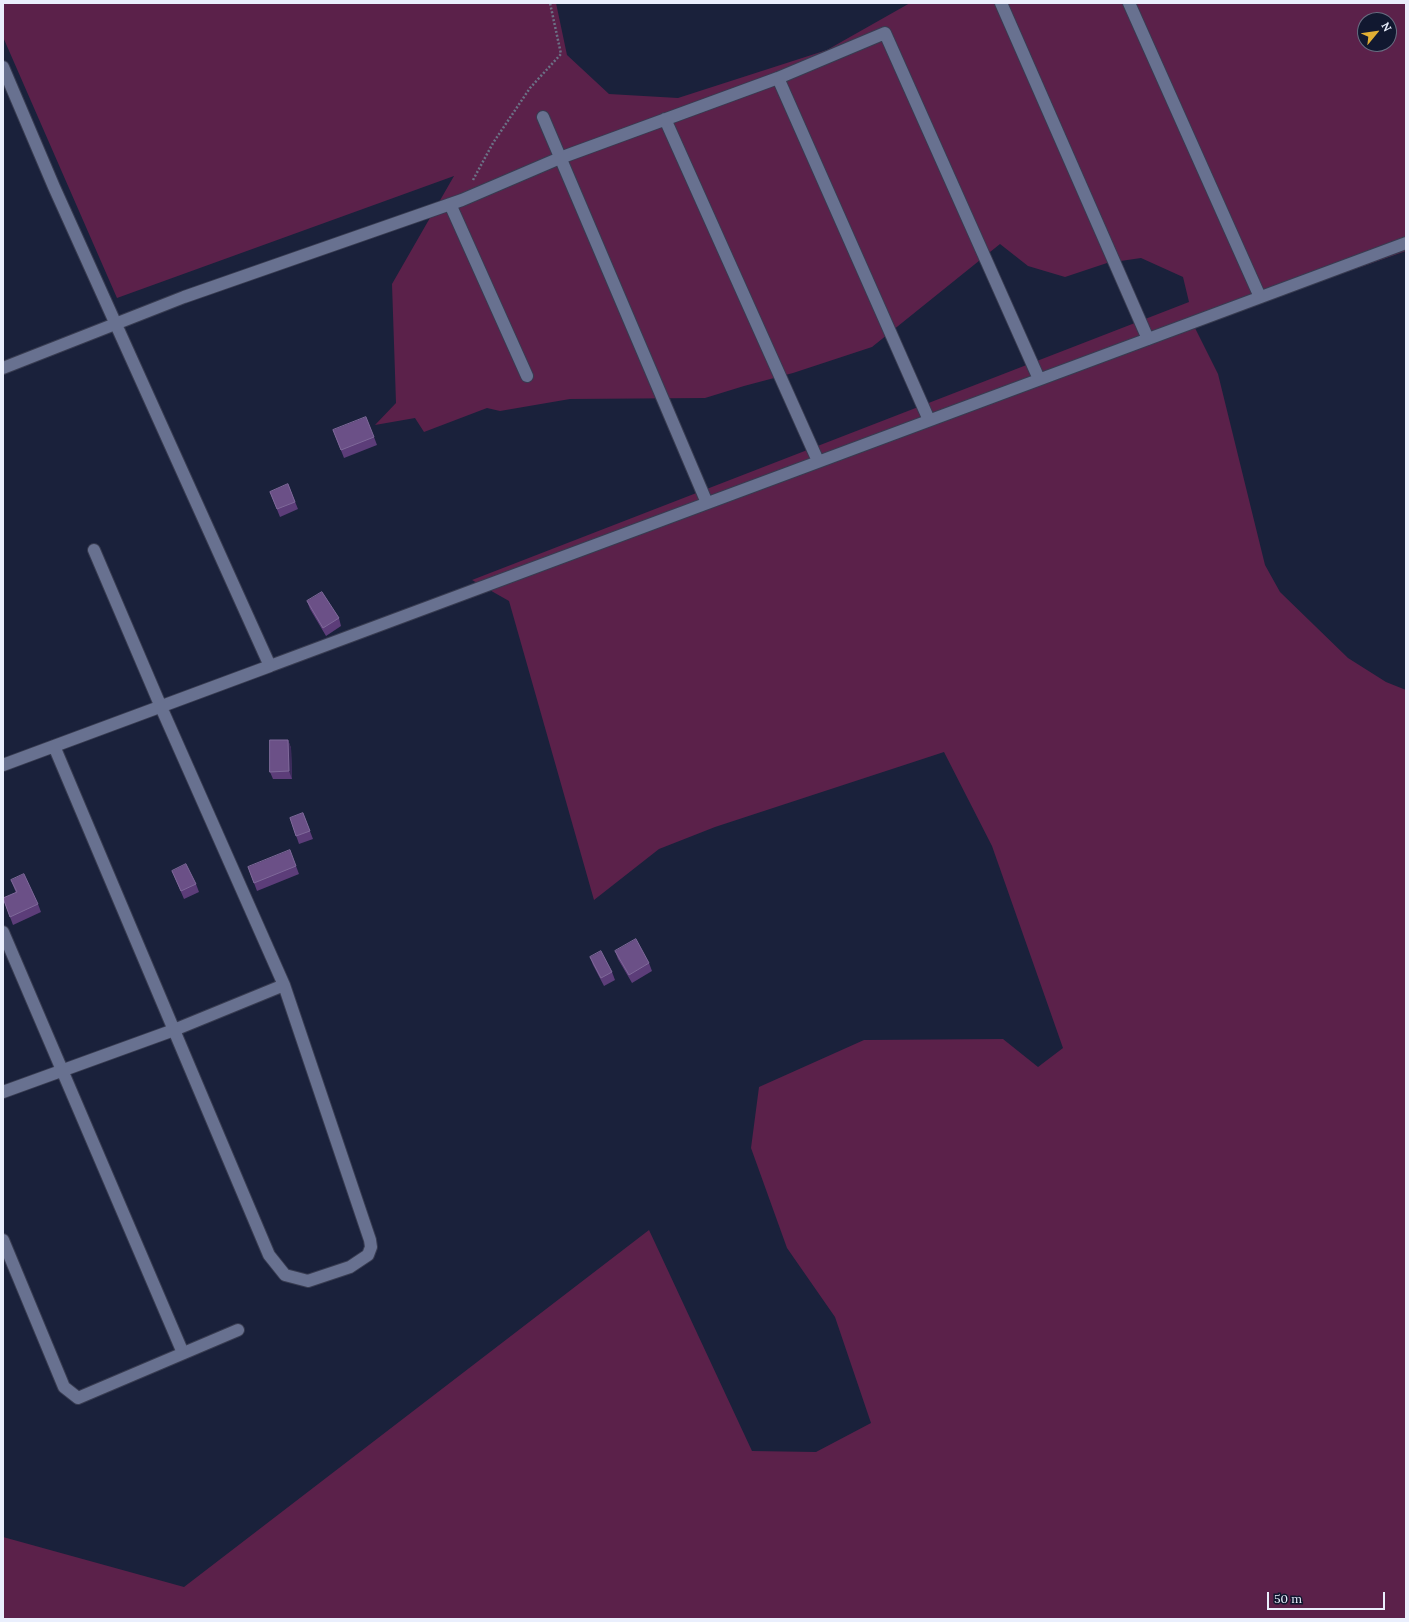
<!DOCTYPE html>
<style>
body{margin:0}
#map{position:relative;width:1409px;height:1622px;overflow:hidden;background:#1a213b;font-family:Lora,serif}
canvas{display:block}
.frame{position:absolute;inset:0;border:4px solid #eaeffd;pointer-events:none}
.north{position:absolute;left:1357px;top:12px;width:40px;height:40px;box-sizing:border-box;background:#111830;border:1px solid #686e82;border-radius:50%;rotate:61deg;font-size:11px;font-weight:700;line-height:16px;text-align:center;color:#eaeffd}
.north::after{content:'';display:block;margin:auto;width:14px;height:18px;background:#e1af34;clip-path:polygon(50% 0,100% 100%,50% 72%,0 100%)}
.scale{position:absolute;left:1267px;top:1592px;width:118px;height:18px;box-sizing:border-box;border:2px solid #eaeffd;border-top:0;padding-left:5px;font-size:12px;line-height:14px;white-space:nowrap;color:#eaeffd;-webkit-text-stroke:3px #111830;paint-order:stroke}
</style>
<div id="map">
<canvas width="1409" height="1622"></canvas>
<div class="frame"></div>
<div class="north">N</div>
<div class="scale">50 m</div>
</div>
<script>
const context = document.querySelector('canvas').getContext('2d');
context.lineJoin = 'round';
function fillPath(path, color) {
  context.fillStyle = color;
  context.fill(path, 'evenodd');
}
function stroke(path, color, width, dash) {
  context.strokeStyle = color;
  context.lineWidth = width;
  context.lineCap = dash ? 'butt' : 'round';
  context.setLineDash(dash || []);
  context.stroke(path);
}
fillPath(new Path2D(`
 M 3,3 L 556,3 L 567,55 L 609,94 L 678,98 L 827,50 L 910,3 L 1406,3 L 1406,251 L 1222,316 L 1195,328 L 1218,374 L 1265,565 L 1280,592 L 1348,658 L 1386,682 L 1406,690 L 1406,1619 L 3,1619 L 3,1537 L 184,1587 L 649,1230 L 752,1451 L 816,1452 L 871,1423 L 835,1317 L 787,1248 L 751,1148 L 759,1087 L 864,1040 L 1003,1039 L 1038,1067 L 1063,1048 L 992,846 L 944,752 L 715,827 L 659,849 L 594,900 L 509,601 L 472,580 L 1189,302 L 1183,277 L 1141,258 L 1107,263 L 1065,277 L 1028,266 L 1000,244 L 872,347 L 793,373 L 744,386 L 705,398 L 570,399 L 500,411 L 487,408 L 424,432 L 415,418 L 375,425 L 396,403 L 392,284 L 454,176 L 117,298 L 3,37 ZM 1365,20 L 1389,20 L 1389,44 L 1365,44 Z`), '#5b214a');
const minor = new Path2D(`
 M 1001,3 L 1148,339
 M 1129,3 L 1260,297
 M 3,67 L 54,187 L 270,666 L 3,765
 M 778,78 L 929,420
 M 543,117 L 707,503
 M 665,119 L 818,461
 M 450,204 L 527,376
 M 3,368 L 184,297 L 462,200 L 560,158 L 778,78 L 885,33 L 1039,379
 M 270,666 L 1406,243
 M 54,746 L 269,1255 L 285,1275 L 308,1281 L 350,1267 L 368,1255 L 371,1247 L 370,1240 L 284,985
 M 3,932 L 183,1353
 M 3,1092 L 174,1030 L 284,985 L 161,707 L 94,550
 M 3,1240 L 64,1387 L 78,1398 L 238,1330`);
stroke(minor, '#383c51', 14);
stroke(new Path2D(`
 M 473,180 L 493,143 L 530,88 L 561,54 L 550,3`), '#6b7186', 2.5, [2, 2]);
stroke(minor, '#687190', 12);
fillPath(new Path2D(`
 M 333,430 L 374,437 L 377,445 L 344,458 Z
 M 288,484 L 298,509 L 280,517 L 270,492 Z
 M 307,601 L 339,618 L 341,626 L 326,636 L 310,609 Z
 M 288,740 L 291,748 L 292,779 L 273,779 L 270,772 Z
 M 303,813 L 313,839 L 299,844 L 290,818 Z
 M 296,866 L 299,874 L 257,891 L 248,867 Z
 M 172,871 L 196,884 L 199,892 L 184,899 Z
 M 11,880 L 38,904 L 41,912 L 13,925 L 3,898 L 16,893 Z
 M 615,951 L 649,963 L 652,971 L 632,983 L 618,959 Z
 M 590,957 L 612,972 L 615,980 L 604,986 L 593,965 Z`), '#5c3d79');
fillPath(new Path2D(`
 M 288,740 L 291,748 L 292,779 L 289,771 Z`), '#3b2a5a');
const building = new Path2D(`
 M 366,417 L 374,437 L 341,450 L 333,430 Z
 M 288,484 L 295,502 L 277,509 L 270,492 Z
 M 322,592 L 339,618 L 323,628 L 307,601 Z
 M 270,740 L 288,740 L 289,771 L 270,772 Z
 M 303,813 L 310,831 L 296,836 L 290,818 Z
 M 290,850 L 296,866 L 254,883 L 248,867 Z
 M 186,864 L 196,884 L 181,891 L 172,871 Z
 M 24,874 L 38,904 L 10,917 L 3,898 L 17,892 L 11,880 Z
 M 636,939 L 649,963 L 629,975 L 615,951 Z
 M 601,951 L 612,972 L 601,978 L 590,957 Z`);
fillPath(building, '#6b5087');
stroke(building, '#7f699a', 1);
</script>
